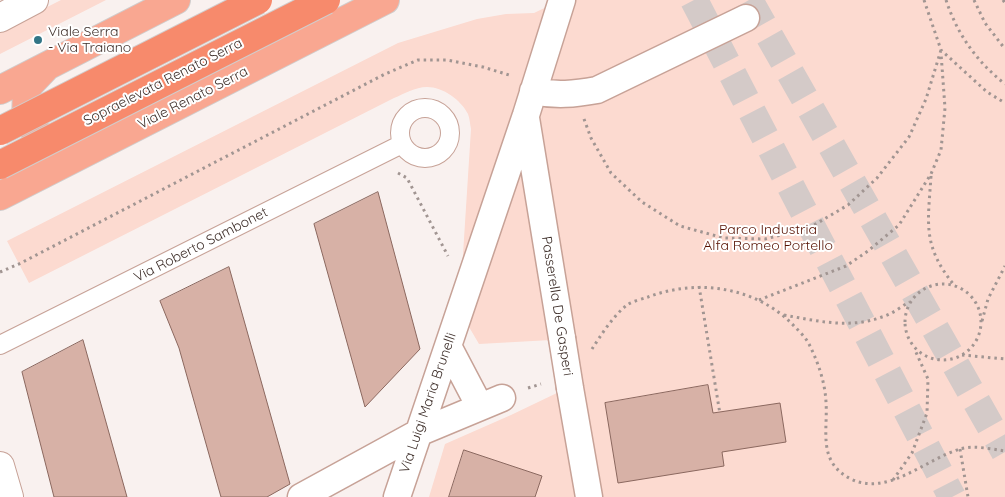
<!DOCTYPE html>
<style>
body{margin:0}
canvas{display:block;background:#f9f1ef}
</style>
<canvas width="1005" height="497"></canvas>
<script>
const context = document.querySelector('canvas').getContext('2d');
context.lineJoin = 'round';
function fillPath(path, color) {
  context.fillStyle = color;
  context.fill(path, 'evenodd');
}
function stroke(path, color, width, dash) {
  context.strokeStyle = color;
  context.lineWidth = width;
  context.lineCap = dash ? 'butt' : 'round';
  context.setLineDash(dash || []);
  context.stroke(path);
}
function drawText(font, color, halo, rows, align = 'center') {
  context.font = font + ' Quicksand,sans-serif';
  context.lineWidth = 4;
  context.setLineDash([]);
  context.textBaseline = 'middle';
  context.strokeStyle = halo;
  context.fillStyle = color;
  for (const [text, x, y, turn = 0] of rows) {
    context.save();
    context.translate(x, y);
    context.rotate((+turn || 0) * Math.PI / 180);
    context.textAlign = isNaN(turn) ? turn : align;
    if (halo) context.strokeText(text, 0, 0);
    context.fillText(text, 0, 0);
    context.restore();
  }
}
fillPath(new Path2D(`
 M 61,0 L 106,0 L 0,54 L 0,31 Z
 M 561,0 L 1005,0 L 1005,497 L 598,497 L 551,340 L 479,344 L 462,315 L 462,270 L 471,129 C 470,125 470,119 468,114 C 461,100 443,87 427,87 C 415,87 404,94 394,98 L 29,283 L 7,241 L 398,43 L 477,19 L 506,14 L 534,13 Z
 M 559,392 L 579,497 L 535,497 L 542,476 L 464,450 L 449,497 L 429,497 L 445,444 L 511,415 Z`), '#fcdad0');
const building = new Path2D(`
 M 378,192 L 420,349 L 365,407 L 314,224 Z
 M 229,267 L 290,484 L 267,497 L 221,497 L 179,348 L 160,301 Z
 M 83,340 L 127,497 L 54,497 L 22,372 Z
 M 708,385 L 713,413 L 780,403 L 786,442 L 722,452 L 724,466 L 618,483 L 605,403 Z
 M 464,450 L 542,476 L 535,497 L 449,497 Z`);
fillPath(building, '#d7b1a6');
stroke(building, '#8b685f', 1);
stroke(new Path2D(`
 M 694,0 L 952,497
 M 749,0 L 1005,452`), '#d4cac8', 28, [28, 14]);
const service = new Path2D(`
 M400 133a25 25 0 1 1 50 0a25 25 0 1 1-50 0Z
 M 0,345 L 402,144`);
const pedestrian = new Path2D(`
 M 533,91 C 556,96 575,94 597,90 L 746,18
 M 526,118 L 562,338
 M 448,346 L 480,407
 M 570,388 L 589,497
 M 301,497 L 418,433 L 502,398
 M 397,497 L 526,115 L 562,0`);
const minor = new Path2D(`
 M 0,18 L 34,0
 M 0,466 L 9,497`);
const primary = new Path2D(`
 M 46,67 L 27,87 L 26,120 L 45,142 L 65,153
 M 0,90 L 176,0
 M 0,196 L 385,0`);
stroke(service, '#c7a297', 20);
stroke(pedestrian, '#c7a297', 29);
stroke(minor, '#c7a297', 30);
stroke(primary, '#d1cdcc', 30);
stroke(new Path2D(`
 M 924,0 L 941,50 L 987,92 L 1005,103
 M 946,0 C 957,34 977,62 1005,84
 M 974,0 L 985,23 L 1005,49
 M 1003,0 L 1005,3
 M 584,119 L 591,138 L 611,173 L 642,202 L 680,226 L 724,238 L 765,239 L 809,228 L 848,205 L 877,178 L 909,137 L 926,99 L 941,50
 M 398,173 L 407,178 L 448,256
 M 931,176 C 928,224 922,245 954,285
 M 0,272 L 19,264 L 385,74 L 418,60 L 447,60 L 483,67 L 509,75
 M905 322a38 38 0 1 1 76 0a38 38 0 1 1-76 0Z
 M 699,286 L 720,414
 M 759,300 L 846,266 L 868,251 L 899,225 L 931,174 L 941,150 L 945,108 L 941,53
 M 784,315 C 817,321 850,329 882,317 C 892,314 901,307 909,302
 M 982,321 L 988,299 L 1005,266
 M 592,349 C 601,335 613,316 627,305 C 633,301 642,299 648,297 C 698,278 758,287 795,327 C 800,332 806,338 809,344 C 818,362 825,382 826,402 C 828,431 817,462 851,479 C 887,497 926,459 960,449 C 974,445 991,449 1005,451
 M 962,355 L 1005,359
 M 528,388 L 541,384
 M 960,449 L 968,497
 M 893,480 L 912,453 L 927,413 L 928,379 L 915,350`), '#a19592', 3, [2.5, 4]);
stroke(service, '#fff', 18);
stroke(pedestrian, '#fff', 26);
stroke(minor, '#fff', 28);
stroke(primary, '#f9a791', 28);
const pedestrianBridge = new Path2D(`
 M 562,338 L 570,388`);
const trunkBridge = new Path2D(`
 M 0,131 L 258,0
 M 0,165 L 326,0`);
stroke(pedestrianBridge, '#c7a297', 29, []);
stroke(trunkBridge, '#d1cdcc', 30, []);
stroke(pedestrianBridge, '#fff', 26);
stroke(trunkBridge, '#f78a6c', 28);
for (const [x, y, r, color] of [
 [38,40,5,"#327586"]
]) {
  const dot = new Path2D();
  dot.arc(x, y, r, 0, 2 * Math.PI);
  context.fillStyle = color;
  context.fill(dot);
  stroke(dot, '#fff', 2);
}
drawText('14px', '#3e2f2a', '#fff', [
 ["Viale Serra",48,32],
 ["- Via Traiano",48,48]
], 'left');
drawText('14px', '#3e2f2a', '#fff', [
 ["Sopraelevata Renato Serra",163,82,-27],
 ["Viale Renato Serra",193,98,-27],
 ["Via Roberto Sambonet",201,245,-27],
 ["Passerella De Gasperi",557,306,81],
 ["Via Luigi Maria Brunelli",428,403,-71]
]);
drawText('14px', '#561000', '#fff', [
 ["Parco Industria",768,230],
 ["Alfa Romeo Portello",768,246]
]);
</script>
